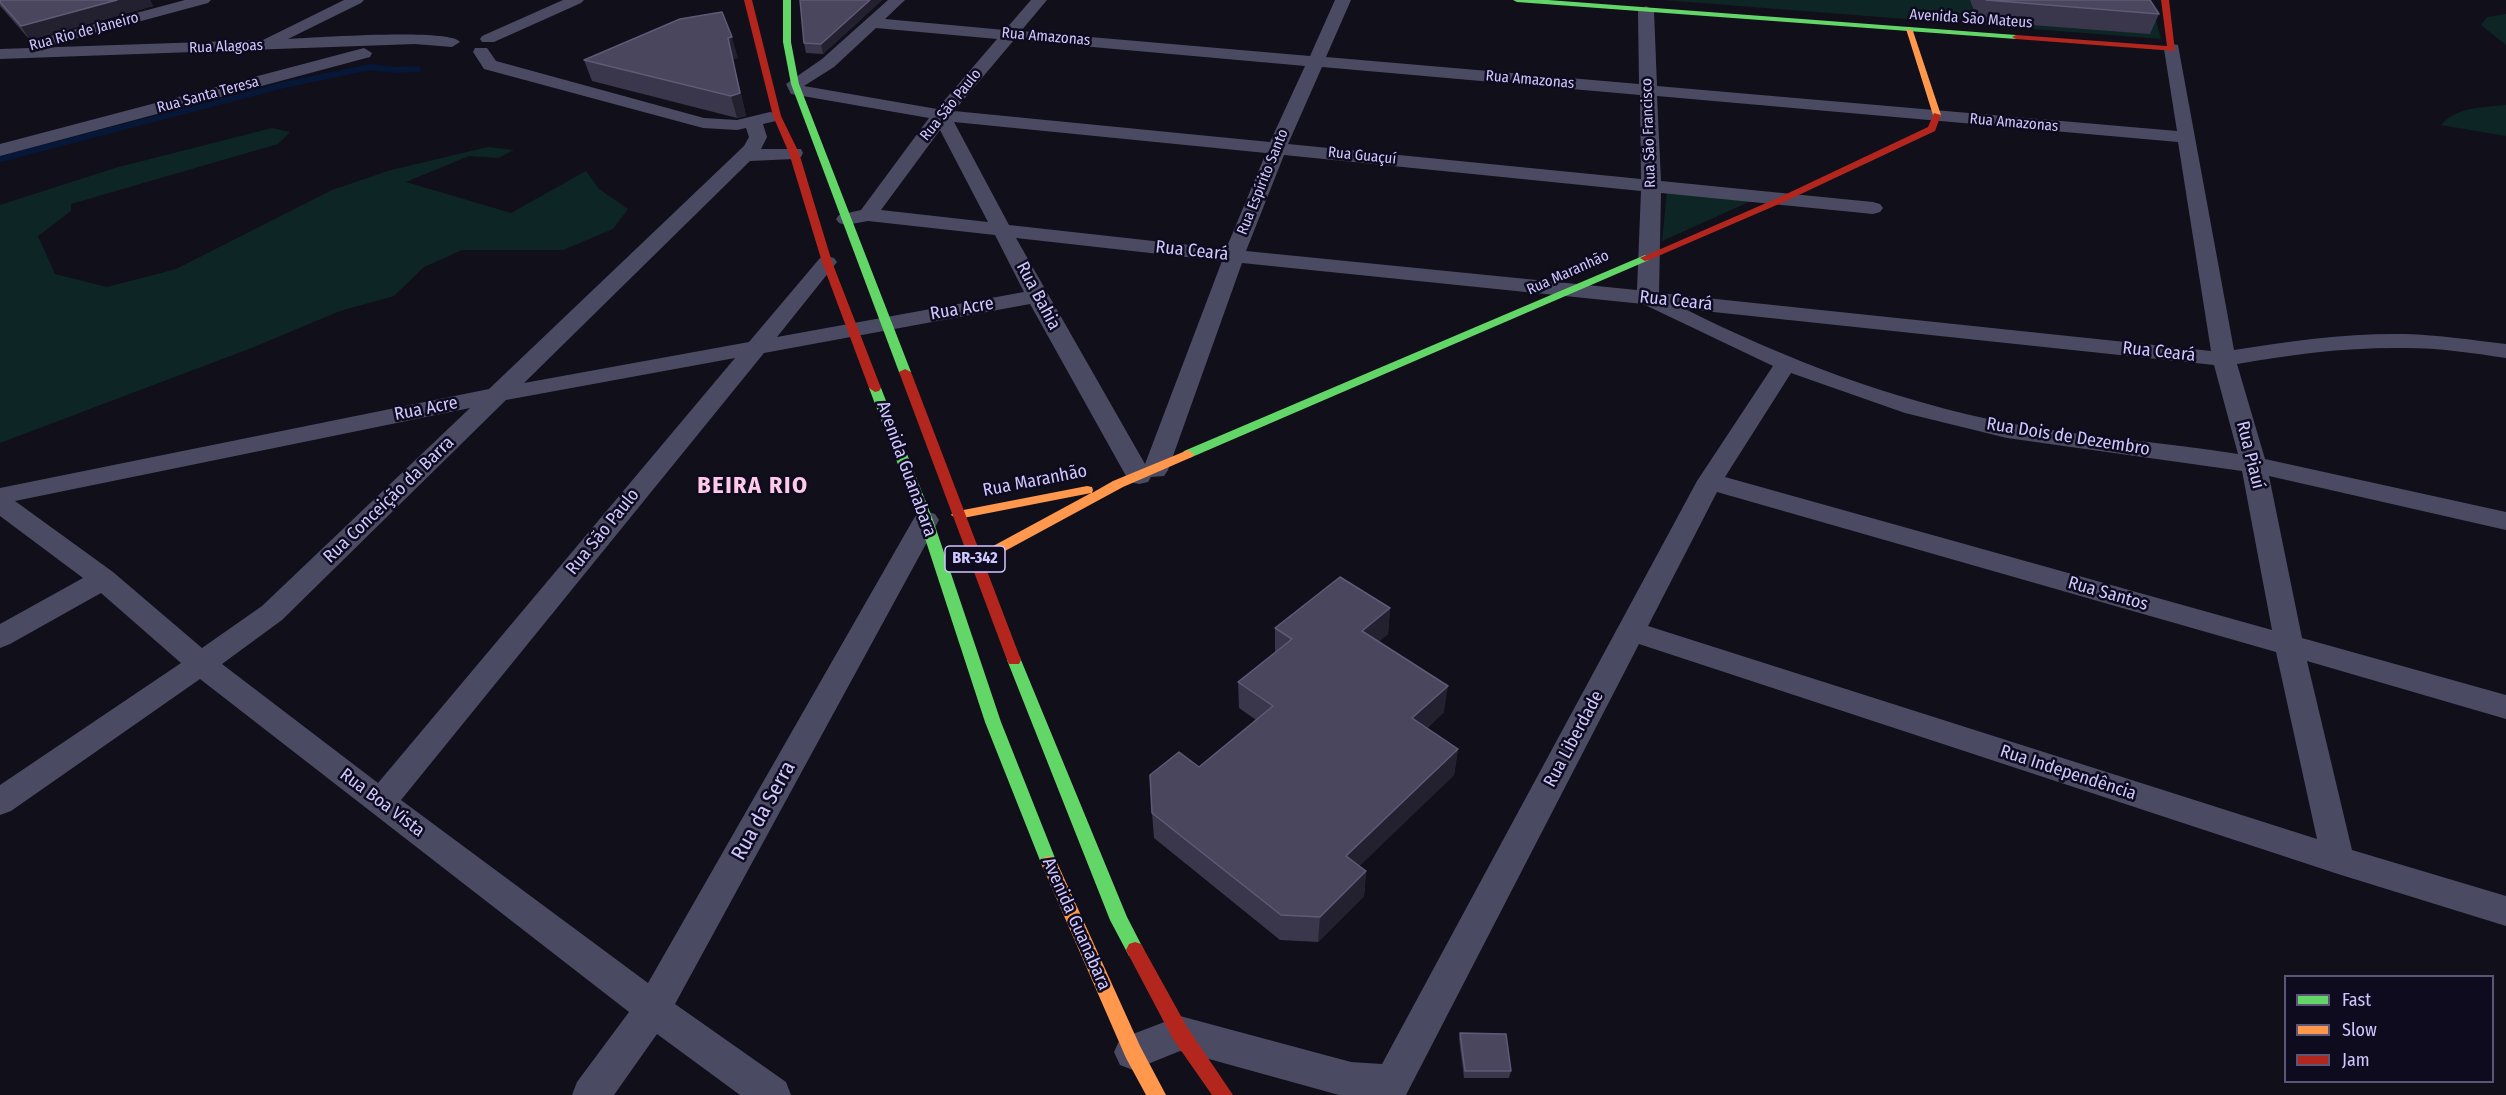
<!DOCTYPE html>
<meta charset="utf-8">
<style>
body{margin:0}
#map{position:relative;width:2506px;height:1095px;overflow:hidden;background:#110f1a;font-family:"Fira Sans Condensed",sans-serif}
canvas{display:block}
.legend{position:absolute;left:2284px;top:975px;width:210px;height:108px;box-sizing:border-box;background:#0e0b1e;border:2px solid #5b5678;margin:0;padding:8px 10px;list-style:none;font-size:18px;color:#cfc7ff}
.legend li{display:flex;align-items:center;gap:12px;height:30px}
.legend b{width:30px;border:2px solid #5b5678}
</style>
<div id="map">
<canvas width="2506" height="1095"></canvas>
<ul class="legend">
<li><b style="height:8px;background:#63d668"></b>Fast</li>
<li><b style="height:8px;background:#ff974d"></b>Slow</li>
<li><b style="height:8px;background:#b3261e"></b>Jam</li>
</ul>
</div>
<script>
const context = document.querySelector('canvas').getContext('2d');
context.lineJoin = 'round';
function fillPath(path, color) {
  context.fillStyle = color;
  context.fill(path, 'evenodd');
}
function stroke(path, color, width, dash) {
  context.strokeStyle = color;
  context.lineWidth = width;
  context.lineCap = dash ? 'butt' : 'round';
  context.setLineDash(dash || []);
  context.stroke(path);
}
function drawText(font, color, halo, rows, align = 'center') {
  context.font = font + ' "Fira Sans Condensed",sans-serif';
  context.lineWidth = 5;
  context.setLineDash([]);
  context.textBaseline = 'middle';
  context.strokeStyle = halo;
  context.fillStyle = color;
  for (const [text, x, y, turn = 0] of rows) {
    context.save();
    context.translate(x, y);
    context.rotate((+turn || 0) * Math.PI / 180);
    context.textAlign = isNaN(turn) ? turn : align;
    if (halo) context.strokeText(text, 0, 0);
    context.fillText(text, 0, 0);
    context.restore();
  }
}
fillPath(new Path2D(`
 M 1663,0 L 2151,0 L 2161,39 Z
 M 2506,14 L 2506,45 L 2481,25 L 2487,17 Z
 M 2506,105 L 2506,136 L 2441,125 C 2456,107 2484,107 2506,105 Z
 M 272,128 L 290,132 L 278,144 L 71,204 L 71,211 L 38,236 L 55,274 L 107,287 L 176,269 L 332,190 L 391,170 L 488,147 L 514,150 L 498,158 L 469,156 L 406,182 L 511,213 L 586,171 L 599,189 L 628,209 L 613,229 L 563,250 L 462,250 L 424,267 L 394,296 L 340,311 L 254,347 L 0,443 L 0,205 L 115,168 Z
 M 1667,191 L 1751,201 L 1662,241 Z`), '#0e2525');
stroke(new Path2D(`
 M 0,159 L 284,85 L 370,67 L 395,70 L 418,69`), '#071738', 6);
fillPath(new Path2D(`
 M 185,0 L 211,0 L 208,3 L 45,47 L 37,42 L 39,39 Z
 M 344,0 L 364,0 L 361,3 L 288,39 C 313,38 449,28 460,42 L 452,47 L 415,44 L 0,59 L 0,49 L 263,40 Z
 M 563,0 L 584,0 L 581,3 L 494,42 L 482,42 L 480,39 L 482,36 Z
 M 888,0 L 905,0 L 885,19 L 1005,30 L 1031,0 L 1047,0 L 1021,31 L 1310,56 L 1335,0 L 1351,0 L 1326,57 L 1639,84 L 1638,11 L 1646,6 L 1654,11 L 1657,86 L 2177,131 L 2164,49 L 2172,44 L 2178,45 L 2234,350 C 2290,341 2348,333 2405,334 C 2439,335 2472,340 2506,344 L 2506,358 C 2473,353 2439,348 2406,348 C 2349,347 2292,354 2237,364 L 2265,459 L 2506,512 L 2506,530 L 2269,476 L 2302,638 L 2506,695 L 2506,719 L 2307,661 L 2352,850 L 2506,896 L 2506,926 L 2338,874 L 1639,644 L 1406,1095 L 1339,1095 L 1180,1051 L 1133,1070 L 1120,1065 L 1114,1052 L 1120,1039 L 1180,1016 L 1351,1062 L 1382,1064 L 1697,481 L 1773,366 L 1643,304 L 1242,263 L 1168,470 L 1164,476 L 1151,477 L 1148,482 L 1139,484 L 1130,482 L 1126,476 L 1030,304 L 764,353 L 401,800 L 648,983 L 913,520 L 917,514 L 926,511 L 935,514 L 939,520 L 675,1004 L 786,1082 L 791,1095 L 740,1095 L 657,1034 L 614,1095 L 572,1095 L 577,1082 L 629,1012 L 200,679 L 11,811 L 0,815 L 0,785 L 181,663 L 101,593 L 10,644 L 0,648 L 0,624 L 83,578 L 0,516 L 0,488 L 489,389 L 744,146 L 749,137 L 746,128 L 737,130 L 703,128 L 484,69 L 473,52 L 475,48 L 487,48 L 496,61 L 704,118 L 737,120 L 770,112 L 776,113 L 779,117 L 776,121 L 763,124 L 767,137 L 761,149 L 801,149 L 803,153 L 801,157 L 794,159 L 750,161 L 524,383 L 749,342 L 820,258 L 827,256 L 834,258 L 837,262 L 777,337 L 1024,292 L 995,235 L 868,221 L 846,225 L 839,223 L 836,219 L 839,215 L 861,210 L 929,118 L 797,95 L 791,94 L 786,84 L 822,59 ZM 876,28 L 997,39 L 937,109 L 804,86 L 834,67 ZM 1014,40 L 1305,66 L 1270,142 L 954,111 ZM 1322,67 L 1640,95 L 1641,179 L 1288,144 ZM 1657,96 L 2178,142 L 2211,351 L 1659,293 L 1661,193 L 1873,214 L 1880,212 L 1883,208 L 1880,204 L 1873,202 L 1661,181 ZM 954,122 L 1266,153 L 1226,249 L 1009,225 ZM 940,130 L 988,222 L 881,210 ZM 1284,155 L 1641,191 L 1637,290 L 1246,251 ZM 1016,238 L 1222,261 L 1145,464 ZM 1685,309 L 2214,365 L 2238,454 C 2162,442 2084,437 2008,423 C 1895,401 1787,360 1685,309 ZM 735,358 L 378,783 L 222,664 L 282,620 L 506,400 ZM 1791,373 L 1905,413 L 2007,438 L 2242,471 L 2272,630 L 1725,477 ZM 470,408 L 262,606 L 202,648 L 113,572 L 15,501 ZM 1717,492 L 2276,652 L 2317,839 L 1648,626 Z
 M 364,48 L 372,53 L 370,57 L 0,156 L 0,144 Z`), '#4b4a63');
fillPath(new Path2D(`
 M 783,0 L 791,0 L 791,42 L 799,84 L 911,372 L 909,374 L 905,375 L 899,372 L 791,84 L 783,42 Z
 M 1513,0 L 1548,0 L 2016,35 L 2020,37 L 2016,39 L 1517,2 Z
 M 1645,255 L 1650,258 L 1649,260 L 1192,457 L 1188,458 L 1182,454 L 1184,451 Z
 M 875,384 L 881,388 L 933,520 L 1001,722 L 1057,863 L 1055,868 L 1049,870 L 1043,868 L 1041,863 L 985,722 L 919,520 L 869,388 Z
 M 1014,655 L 1019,656 L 1021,660 L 1127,917 L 1144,950 L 1141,956 L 1135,958 L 1129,956 L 1110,920 L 1007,660 L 1009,656 Z`), '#63d668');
fillPath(new Path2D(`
 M 1906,29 L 1913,31 L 1941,115 L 1940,117 L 1933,115 Z
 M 1188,450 L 1194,454 L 1192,457 L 1123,487 L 981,564 L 976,566 L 969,561 L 971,558 L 1091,493 L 958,519 L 951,515 L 953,512 L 1087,486 L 1092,487 L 1093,490 L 1092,493 L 1113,481 Z
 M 1049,856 L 1055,858 L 1140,1046 L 1166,1095 L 1146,1095 L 1126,1058 L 1041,863 L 1043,858 Z`), '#ff974d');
fillPath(new Path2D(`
 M 744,0 L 752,0 L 781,116 L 799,153 L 832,262 L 881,388 L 879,391 L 875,392 L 869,388 L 822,262 L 789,153 L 773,116 Z
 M 2161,0 L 2169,0 L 2175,51 L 2016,39 L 2012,37 L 2016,35 L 2167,46 Z
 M 1934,113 L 1941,115 L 1935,131 L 1786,201 L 1649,260 L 1645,261 L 1640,258 L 1780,197 L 1928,127 Z
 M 905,369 L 911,372 L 1021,660 L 1019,664 L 1009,664 L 1007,660 L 899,372 Z
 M 1135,942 L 1141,944 L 1187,1027 L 1233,1095 L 1212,1095 L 1173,1039 L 1126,950 L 1129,944 Z`), '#b3261e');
fillPath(new Path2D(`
 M 0,0 L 150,0 L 153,6 L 30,40 L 0,6 Z
 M 882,0 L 823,54 L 806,53 L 804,43 Z
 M 1970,0 L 2150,0 L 2159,14 L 2150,34 L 1978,21 Z
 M 738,58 L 733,59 L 746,116 L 737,118 L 592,81 L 584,60 Z
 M 1390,608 L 1388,634 L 1378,642 L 1444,712 L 1427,728 L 1458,749 L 1454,775 L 1359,866 L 1366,871 L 1364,896 L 1318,942 L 1280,940 L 1154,838 L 1152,813 L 1199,767 L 1256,720 L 1239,708 L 1238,682 L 1275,653 L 1275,628 Z
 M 1460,1033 L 1511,1071 L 1509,1078 L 1464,1078 L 1459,1039 Z`), '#3a364b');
fillPath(new Path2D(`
 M 117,0 L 150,0 L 153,6 L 30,40 L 21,26 Z
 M 870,0 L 882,0 L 823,54 L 821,44 Z
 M 732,37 L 738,58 L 733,59 L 746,116 L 737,118 L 731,96 L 728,38 Z
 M 1390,608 L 1388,634 L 1360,657 L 1362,631 Z
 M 1448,686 L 1444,712 L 1409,744 L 1412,718 Z
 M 1458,749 L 1454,775 L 1344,881 L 1346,856 Z
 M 1366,871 L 1364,896 L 1318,942 L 1320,917 Z`), '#23202f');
const building = new Path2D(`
 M 0,0 L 117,0 L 21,26 L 0,2 Z
 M 800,0 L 870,0 L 821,44 L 804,43 Z
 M 1986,0 L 2150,0 L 2159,14 Z
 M 722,12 L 732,37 L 728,38 L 740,93 L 731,96 L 584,60 L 680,19 Z
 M 1340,577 L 1390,608 L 1362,631 L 1448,686 L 1412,718 L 1458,749 L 1346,856 L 1366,871 L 1320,917 L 1281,915 L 1152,813 L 1150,775 L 1179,752 L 1199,767 L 1273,706 L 1238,682 L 1292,639 L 1275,628 Z
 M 1460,1033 L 1506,1034 L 1511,1071 L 1465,1071 Z`);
fillPath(building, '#4a465e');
stroke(building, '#5f5a77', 1.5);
drawText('15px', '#cfc7ff', '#0e0b1e', [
 ["Avenida São Mateus",1971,19,4],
 ["Rua Rio de Janeiro",84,32,-15],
 ["Rua Amazonas",1046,37,5],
 ["Rua Alagoas",226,47,-2],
 ["Rua Amazonas",1530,80,5],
 ["Rua Santa Teresa",208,95,-15],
 ["Rua São Paulo",951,105,-51],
 ["Rua Amazonas",2014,123,5],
 ["Rua São Francisco",1649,133,-92],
 ["Rua Guaçuí",1362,156,6],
 ["Rua Espírito Santo",1263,182,-68],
 ["Rua Maranhão",1568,273,-24]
]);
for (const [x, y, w] of [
 [975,559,60]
]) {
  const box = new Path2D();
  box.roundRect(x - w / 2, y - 13, w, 26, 4.5);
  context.fillStyle = '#0e0b1e';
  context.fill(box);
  stroke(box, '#cfc7ff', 1.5);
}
drawText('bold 16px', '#cfc7ff', null, [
 ["BR-342",975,559]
]);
drawText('18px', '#cfc7ff', '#0e0b1e', [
 ["Rua Ceará",1192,251,6],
 ["Rua Bahia",1038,296,62],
 ["Rua Ceará",1676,301,6],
 ["Rua Acre",962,309,-10],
 ["Rua Ceará",2159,352,6],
 ["Rua Acre",426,409,-11],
 ["Rua Dois de Dezembro",2068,437,9],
 ["Rua Piauí",2250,455,76],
 ["Avenida Guanabara",906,469,70],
 ["Rua Maranhão",1035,481,-11],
 ["Rua Conceição da Barra",389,500,-44],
 ["Rua São Paulo",603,532,-51],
 ["Rua Santos",2108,594,16],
 ["Rua Liberdade",1574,739,-62],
 ["Rua Independência",2068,773,18],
 ["Rua Boa Vista",382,803,37],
 ["Avenida Guanabara",1076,924,66]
]);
drawText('21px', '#cfc7ff', '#0e0b1e', [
 ["Rua da Serra",764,811,-61]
]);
context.letterSpacing = '1.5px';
drawText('bold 24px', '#ffc9ea', '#0e0b1e', [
 ["BEIRA RIO",753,486]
]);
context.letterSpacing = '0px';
</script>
